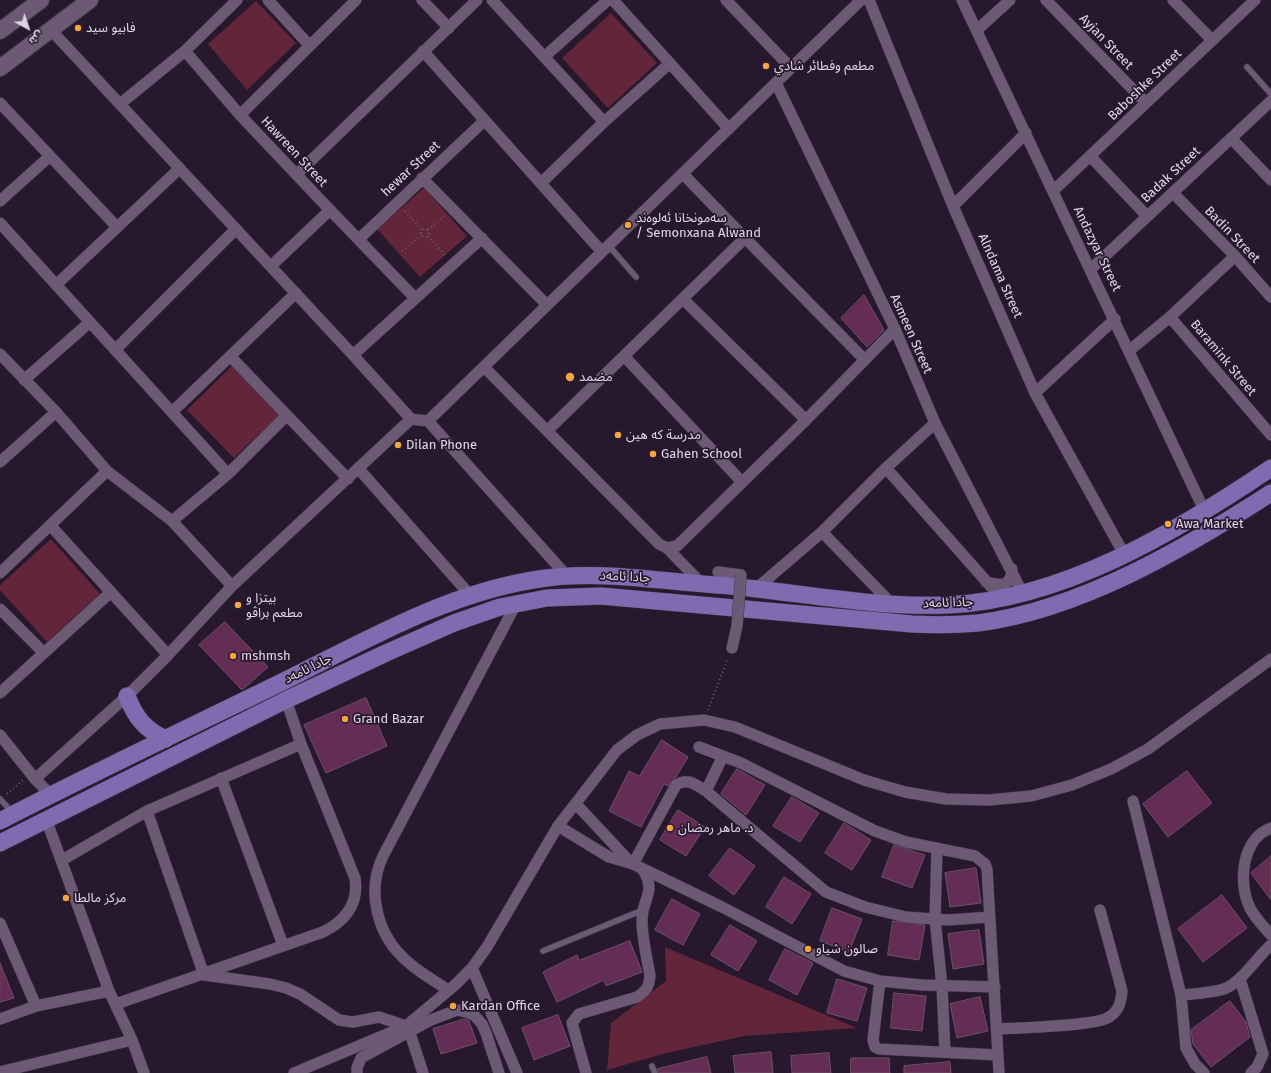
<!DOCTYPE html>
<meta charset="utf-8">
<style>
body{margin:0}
#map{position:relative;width:1271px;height:1073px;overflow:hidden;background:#28182e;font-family:"Fira Sans","Noto Sans Arabic",sans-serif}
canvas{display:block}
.north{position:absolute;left:8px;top:8px;width:40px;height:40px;-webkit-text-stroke:3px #28182e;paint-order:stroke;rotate:140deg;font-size:11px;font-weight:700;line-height:16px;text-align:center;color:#e1d6e5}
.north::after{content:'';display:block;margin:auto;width:14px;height:18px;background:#e1d6e5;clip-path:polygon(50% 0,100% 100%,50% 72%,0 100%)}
</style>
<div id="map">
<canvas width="1271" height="1073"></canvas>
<div class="north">ش</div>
</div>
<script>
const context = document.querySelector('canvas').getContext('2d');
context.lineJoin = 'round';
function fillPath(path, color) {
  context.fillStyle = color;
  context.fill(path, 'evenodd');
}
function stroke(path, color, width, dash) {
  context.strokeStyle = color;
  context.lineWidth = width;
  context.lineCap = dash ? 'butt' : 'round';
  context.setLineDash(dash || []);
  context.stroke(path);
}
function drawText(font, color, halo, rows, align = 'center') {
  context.font = font + ' "Fira Sans","Noto Sans Arabic",sans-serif';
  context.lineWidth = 3.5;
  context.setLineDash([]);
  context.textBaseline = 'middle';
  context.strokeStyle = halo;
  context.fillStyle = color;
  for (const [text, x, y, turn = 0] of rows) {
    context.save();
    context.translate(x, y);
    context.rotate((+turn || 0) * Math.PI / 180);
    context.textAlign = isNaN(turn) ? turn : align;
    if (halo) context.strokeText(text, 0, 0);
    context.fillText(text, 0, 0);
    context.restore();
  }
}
fillPath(new Path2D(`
 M 256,1 L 296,43 L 247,90 L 208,44 Z
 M 611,13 L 657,63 L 608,108 L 562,58 Z
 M 424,188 L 467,236 L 420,277 L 377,229 Z
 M 233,365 L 280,414 L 234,458 L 187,410 Z
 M 51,539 L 100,594 L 47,642 L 0,590 L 0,585 Z
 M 665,947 L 857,1028 L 744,1036 L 666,1053 L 607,1070 L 611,1023 L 666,981 Z`), '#63253a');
const building = new Path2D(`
 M 864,295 L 884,330 L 867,347 L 841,318 Z
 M 225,622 L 268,667 L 242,690 L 199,645 Z
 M 366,698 L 387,746 L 326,773 L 304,725 Z
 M 662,740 L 688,757 L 676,777 L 668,786 L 664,784 L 641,827 L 609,811 L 629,771 L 639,776 Z
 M 737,769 L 765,785 L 746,815 L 721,794 Z
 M 1187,771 L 1212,803 L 1168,837 L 1143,804 Z
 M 792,797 L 819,813 L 800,842 L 773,826 Z
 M 678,810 L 705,827 L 686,856 L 660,840 Z
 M 844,823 L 871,840 L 852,870 L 825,853 Z
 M 894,845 L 925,855 L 912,888 L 882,877 Z
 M 730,848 L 755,866 L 734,895 L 709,876 Z
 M 1271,856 L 1271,900 L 1251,873 Z
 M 976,868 L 981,903 L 950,907 L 945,873 Z
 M 784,877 L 811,894 L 792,924 L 766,907 Z
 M 1222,895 L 1247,928 L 1203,962 L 1178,929 Z
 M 672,899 L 700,914 L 683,945 L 655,930 Z
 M 832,908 L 862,919 L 849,952 L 820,941 Z
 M 893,921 L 925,925 L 919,960 L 888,955 Z
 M 730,925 L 757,941 L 738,971 L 711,955 Z
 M 979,930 L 984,964 L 953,969 L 948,934 Z
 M 630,941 L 642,972 L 606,986 L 604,980 L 557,1002 L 543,972 L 577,955 L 579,960 Z
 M 785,949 L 813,963 L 797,995 L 769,980 Z
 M 0,963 L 14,998 L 0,1002 Z
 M 837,979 L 867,988 L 857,1021 L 827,1013 Z
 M 894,993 L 926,996 L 922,1031 L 891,1028 Z
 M 980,997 L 988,1031 L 957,1038 L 950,1004 Z
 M 1230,1001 L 1246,1022 L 1250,1037 L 1211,1067 L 1193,1044 L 1191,1030 Z
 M 558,1015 L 570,1046 L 534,1060 L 522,1028 Z
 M 465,1019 L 469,1021 L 477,1043 L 441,1054 L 433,1029 Z
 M 771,1052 L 773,1073 L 735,1073 L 733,1056 Z
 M 829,1053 L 831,1073 L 792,1073 L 791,1056 Z
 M 707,1057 L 711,1073 L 659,1073 L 658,1069 Z
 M 851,1058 L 889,1058 L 890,1073 L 851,1073 Z
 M 950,1062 L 951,1073 L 904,1073 L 904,1066 Z`);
fillPath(building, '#642d55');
stroke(building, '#6d5164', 1);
const lane = new Path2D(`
 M 1247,67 L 1271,94
 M 609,246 L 636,277
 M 0,799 L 12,812
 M 543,951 L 643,910
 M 652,1066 L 655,1073`);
const street = new Path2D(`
 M 268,0 L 309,45
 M 422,0 L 449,28
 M 492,0 L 604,122
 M 613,0 L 729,129
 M 726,0 L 791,68
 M 869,0 L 953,206 L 1035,393 L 1124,554
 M 962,0 L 1204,510
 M 1046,0 L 1146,103
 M 1173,0 L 1212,40
 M 51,30 L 353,355 L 411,419
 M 977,30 L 1010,0
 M 185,51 L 240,115 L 330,210 L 271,266
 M 423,51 L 602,252
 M 544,57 L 608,0
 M 776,83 L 895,329 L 935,423 L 1023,594
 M 0,103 L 117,227
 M 120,104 L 185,51 L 237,0
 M 240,115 L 356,0
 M 1231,138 L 1271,180
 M 1091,157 L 1147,216
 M 297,174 L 477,0
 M 422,178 L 547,305
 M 541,183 L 604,122 L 669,64
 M 1054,190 L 1255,0
 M 1173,193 L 1235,256 L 1271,297
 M 0,201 L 50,156
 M 953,206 L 1026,133
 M 330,210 L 415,298
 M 0,223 L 228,474
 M 745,238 L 865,360
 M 359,239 L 484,121
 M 1091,269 L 1271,101
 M 56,285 L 180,168
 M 684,300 L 806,420
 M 1170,317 L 1271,435
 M 115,350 L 236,229
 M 1130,350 L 1170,317 L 1235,256
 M 0,354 L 56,412 L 107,471 L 172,521 L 232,586
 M 353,355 L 482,238
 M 624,356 L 741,481
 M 231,357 L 348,479
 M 484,367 L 659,544 L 667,548 L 677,546 L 806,420 L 895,329
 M 24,380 L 90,322
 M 1035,393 L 1115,319
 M 172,412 L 296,293
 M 428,421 L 566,575
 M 548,430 L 745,238 L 683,174
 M 0,462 L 56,412
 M 358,468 L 470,595
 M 886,468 L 1002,599
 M 172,521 L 228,474 L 287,415
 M 50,525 L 168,655
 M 822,532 L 891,603
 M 667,548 L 702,584
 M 718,572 L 741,575
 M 0,573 L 107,471
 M 986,582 C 1000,585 1011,588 1012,569
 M 757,588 L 822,532 L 886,468 L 935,423
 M 0,609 L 44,653
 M 732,648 L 737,626
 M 0,693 L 111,592
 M 0,735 L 35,779 L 51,795
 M 699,747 L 741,763 L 875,831 L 906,842 L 975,856 L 985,864 L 987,869 L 999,1073
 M 221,778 L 283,945
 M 35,779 L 127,696 L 168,655 L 232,586 L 411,419 L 428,421 L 861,0
 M 706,791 L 723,756
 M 1133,801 L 1181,995 L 1186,1048 L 1195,1064 L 1204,1073
 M 576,804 L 632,864
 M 147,811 L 204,975 L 270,984 L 286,988 L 300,994 L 339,1020 L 353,1022 L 379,1017 L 406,1026 L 410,1033 L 423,1073
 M 46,819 L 109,991 L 132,1040 L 144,1073
 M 558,826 L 609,857 L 633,864 L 724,908 L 844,971 L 880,981 L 922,985 L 995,987
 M 1271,828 C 1241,839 1238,884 1250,908 C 1255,918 1264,927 1271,935
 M 937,848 L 935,919 L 942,986 L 945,1052
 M 62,860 L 147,811 L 301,744
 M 633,864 L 676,785 C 688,777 696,785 706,791 L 826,892 L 865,907 L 906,917 L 948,920 L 990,917
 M 0,923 L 36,1006
 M 472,968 L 517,1073
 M 1240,979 L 1263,1054 L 1257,1067 L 1251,1073
 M 880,981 L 873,1040 L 875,1047 L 879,1049 L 998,1055
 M 448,990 C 435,981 420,973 408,962 C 377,936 366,892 383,856 L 516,604
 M 1181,995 C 1195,994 1210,993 1224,989 C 1241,983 1257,957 1271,945
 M 116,1004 L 323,932 C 345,921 359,904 355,878 L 301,744 L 286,700
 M 0,1019 L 36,1006 L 109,991
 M 997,1029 C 1017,1028 1097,1026 1109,1017 C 1119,1011 1121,1002 1122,991 L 1100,910
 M 0,1072 L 132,1040
 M 294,1073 L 406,1026 L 455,985 L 472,968 L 487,947 L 558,826 L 617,750 L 637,735 L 660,724 L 704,720 L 735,727 L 864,780 L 905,792 L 946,799 L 989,800 L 1031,796 L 1072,785 L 1111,769 L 1148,749 L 1271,659
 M 357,1073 L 357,1068 L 361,1058 L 431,1020 L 457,1010 L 467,1012 L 475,1016 L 482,1024 L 486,1033 L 499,1073
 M 586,1073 L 572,1023 L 579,1014 L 637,997 C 646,991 649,987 650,976 C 647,958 642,938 642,920 C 642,899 657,892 643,870`);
const secondary = new Path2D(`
 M 0,31 L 41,0
 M 0,68 L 90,0`);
const primary = new Path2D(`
 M 127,696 C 135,717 145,730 166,739
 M 0,821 C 93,773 188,728 282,682 C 363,642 443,595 533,580 C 595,569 656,581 717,585 C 794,591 871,608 948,605 C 1062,600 1178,531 1271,468
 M 0,843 L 286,700 L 386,653 L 454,623 L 500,607 L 547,598 L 601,596 L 912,624 C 934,625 956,625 978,623 C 1080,610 1186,548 1271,493`);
stroke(lane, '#423648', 7);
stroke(street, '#423648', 12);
stroke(secondary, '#423648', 18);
stroke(primary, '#423648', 18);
stroke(new Path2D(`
 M 405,211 L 422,230
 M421 233a4 4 0 1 1 8 0a4 4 0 1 1-8 0Z
 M 428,230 L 444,216
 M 428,236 L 446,256
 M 402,251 L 421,235
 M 708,710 L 728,658
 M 7,794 L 23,780`), '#6a5c6f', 2, [1, 3]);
stroke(lane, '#6c5a74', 5.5);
stroke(street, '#6c5a74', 11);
stroke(secondary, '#6c5a74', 16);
stroke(primary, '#806bb1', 17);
const streetBridge = new Path2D(`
 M 737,626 L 741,575`);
stroke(streetBridge, '#423648', 12, []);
stroke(streetBridge, '#6c5a74', 11);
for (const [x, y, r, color] of [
 [78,28,4,"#f1a640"],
 [766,66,4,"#f1a640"],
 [628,225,4,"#f1a640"],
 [570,377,5,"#f1a640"],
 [618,435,4,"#f1a640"],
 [398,445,4,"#f1a640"],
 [653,454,4,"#f1a640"],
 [1168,524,4,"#f1a640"],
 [238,605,4,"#f1a640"],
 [233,656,4,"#f1a640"],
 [345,719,4,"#f1a640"],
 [670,828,4,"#f1a640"],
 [66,898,4,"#f1a640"],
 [808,949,4,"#f1a640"],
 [453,1006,4,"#f1a640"]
]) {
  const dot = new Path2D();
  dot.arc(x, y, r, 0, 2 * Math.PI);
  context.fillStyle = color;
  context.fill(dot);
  stroke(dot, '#28182e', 1.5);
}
drawText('13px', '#e1d6e5', '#28182e', [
 ["فابيو سيد",86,28],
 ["مطعم وفطائر شادي",774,66],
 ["سەمونخانا ئەلوەند",636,218],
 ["/ Semonxana Alwand",636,233],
 ["مضمد",579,377],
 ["مدرسة كه هين",626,435],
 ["Dilan Phone",406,445],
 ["Gahen School",661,454],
 ["Awa Market",1176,524],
 ["بيتزا و",246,598],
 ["مطعم براڤو",246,613],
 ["mshmsh",241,656],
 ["Grand Bazar",353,719],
 ["د. ماهر رمضان",678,828],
 ["مركز مالطا",74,898],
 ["صالون شياو",816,949],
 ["Kardan Office",461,1006]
], 'left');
drawText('13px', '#e1d6e5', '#28182e', [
 ["Ayjan Street",1106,42,46],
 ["Baboshke Street",1145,85,-44],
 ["Hawreen Street",294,152,47],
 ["hewar Street",411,169,-43],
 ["Badak Street",1171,175,-43],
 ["Badin Street",1232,235,46],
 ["Andazyar Street",1097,249,64],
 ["Alndama Street",1000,276,66],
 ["Asmeen Street",911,334,66],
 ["Baramink Street",1223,358,50],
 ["جادا ئامەد",625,577,3],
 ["جادا ئامەد",948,603,-2],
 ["جادا ئامەد",308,669,-26]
]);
</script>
